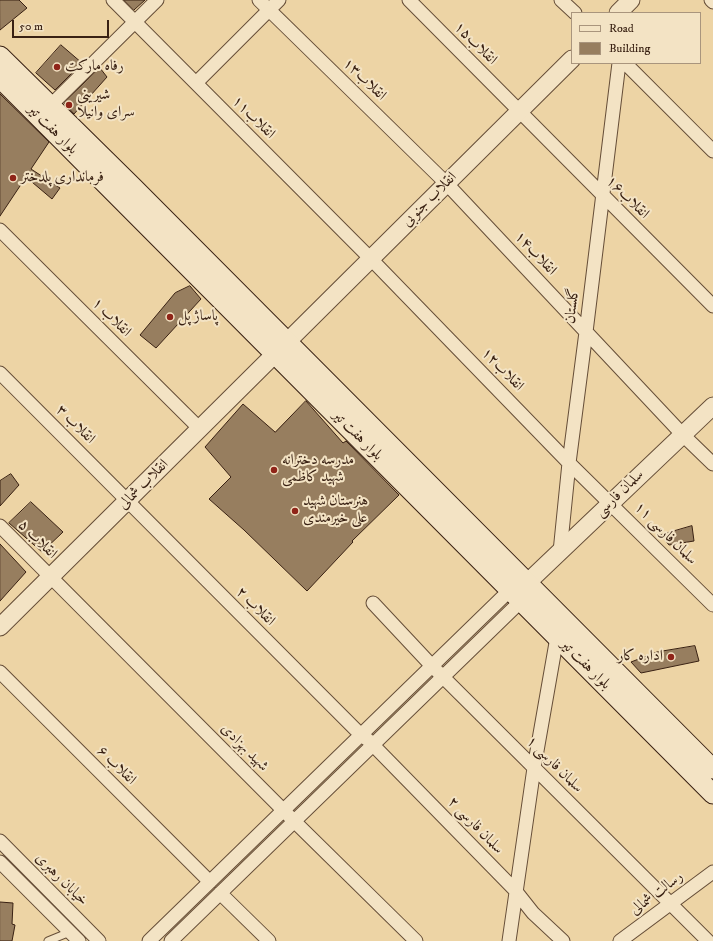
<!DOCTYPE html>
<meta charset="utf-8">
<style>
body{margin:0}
#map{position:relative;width:713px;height:941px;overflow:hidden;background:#edd4a5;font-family:"IM FELL DW Pica",serif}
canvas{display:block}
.legend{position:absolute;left:571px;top:12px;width:130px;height:52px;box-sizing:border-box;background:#f3e3c4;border:1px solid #a9957d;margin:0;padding:5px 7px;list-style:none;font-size:12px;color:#392113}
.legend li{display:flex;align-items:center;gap:8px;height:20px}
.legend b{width:20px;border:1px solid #a9957d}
.scale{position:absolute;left:12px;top:20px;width:97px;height:18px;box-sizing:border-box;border:2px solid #392113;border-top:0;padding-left:5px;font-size:12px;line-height:14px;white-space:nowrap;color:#392113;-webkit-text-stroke:3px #f3e3c4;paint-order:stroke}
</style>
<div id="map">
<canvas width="713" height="941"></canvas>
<ul class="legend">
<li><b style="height:5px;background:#f3e3c4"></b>Road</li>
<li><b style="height:11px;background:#977e5f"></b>Building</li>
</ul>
<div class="scale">50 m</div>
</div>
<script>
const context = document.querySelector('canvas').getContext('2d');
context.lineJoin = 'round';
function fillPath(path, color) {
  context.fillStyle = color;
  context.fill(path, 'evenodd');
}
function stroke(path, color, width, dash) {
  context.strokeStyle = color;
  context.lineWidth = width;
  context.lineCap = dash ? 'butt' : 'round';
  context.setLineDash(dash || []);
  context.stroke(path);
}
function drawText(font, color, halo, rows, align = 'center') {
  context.font = font + ' "IM FELL DW Pica",Amiri,serif';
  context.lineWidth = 4;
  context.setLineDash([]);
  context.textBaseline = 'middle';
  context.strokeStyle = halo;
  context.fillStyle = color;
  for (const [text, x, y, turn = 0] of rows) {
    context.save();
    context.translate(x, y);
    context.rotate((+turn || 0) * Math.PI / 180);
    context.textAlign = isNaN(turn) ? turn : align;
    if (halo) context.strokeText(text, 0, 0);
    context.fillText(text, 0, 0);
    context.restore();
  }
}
const building = new Path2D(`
 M 0,0 L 19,0 L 27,8 L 0,30 Z
 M 124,0 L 145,0 L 134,10 Z
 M 61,45 L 82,63 L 55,90 L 36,73 Z
 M 100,68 L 107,77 L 74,114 L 64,103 Z
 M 0,94 L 49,142 L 31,169 L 60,188 L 52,199 L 26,177 L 0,216 Z
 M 190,286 L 201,299 L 156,348 L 140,335 L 175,293 Z
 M 306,401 L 343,443 L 346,441 L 399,495 L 352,541 L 353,542 L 307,591 L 244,530 L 209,499 L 231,477 L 205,447 L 243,404 L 275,432 Z
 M 11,474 L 19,485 L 0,506 L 0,481 Z
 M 31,502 L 63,532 L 42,552 L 9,523 Z
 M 692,526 L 694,541 L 669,545 L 661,535 Z
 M 0,544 L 26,572 L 0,601 Z
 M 695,646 L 699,661 L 641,673 L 631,662 L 657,652 Z
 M 0,902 L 13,903 L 12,924 L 15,925 L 12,941 L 0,941 Z`);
fillPath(building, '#977e5f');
stroke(building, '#392113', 1);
const service = new Path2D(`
 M 48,941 L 70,932`);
const minor = new Path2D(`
 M 113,0 L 371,259 L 569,463 L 713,605
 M 259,0 L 447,184 L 683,435 L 713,464
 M 409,0 L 713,306
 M 561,0 L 575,13
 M 711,0 L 713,2
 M 625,63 L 713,151
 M 196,83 L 279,0
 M 50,106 L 157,0
 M 0,230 L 200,429
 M 0,373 L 361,735 L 368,740 L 373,745 L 514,889 L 533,913 L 563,941
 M 0,526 L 294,821 L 416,941
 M 560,552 L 569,463 L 586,332 L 619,63
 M 373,603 L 432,666 L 708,941
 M 0,672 L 210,882
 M 0,841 L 99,941
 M 0,862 L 79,941
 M 220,893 L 269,941
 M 149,941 L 510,590 L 516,588
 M 171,941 L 521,601 L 524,594
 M 509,941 L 534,768 L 557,637
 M 620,941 L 713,872`);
const tertiary = new Path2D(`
 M 618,13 L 631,0
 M 527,583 L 713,406
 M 0,627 L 572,59`);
const secondary = new Path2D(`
 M 0,56 L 133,187 L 713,769
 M 0,78 L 713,794`);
stroke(service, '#664e38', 9);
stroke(minor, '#664e38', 15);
stroke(tertiary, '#664e38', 19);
stroke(secondary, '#392113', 21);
stroke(service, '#f3e3c4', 7);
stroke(minor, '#f3e3c4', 13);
stroke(tertiary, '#f3e3c4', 17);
stroke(secondary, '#f3e3c4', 19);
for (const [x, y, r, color] of [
 [57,67,4,"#8f2418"],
 [69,105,4,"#8f2418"],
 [13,178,4,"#8f2418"],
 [170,317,4,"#8f2418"],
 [274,470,4,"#8f2418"],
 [295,511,4,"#8f2418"],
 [671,657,4,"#8f2418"]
]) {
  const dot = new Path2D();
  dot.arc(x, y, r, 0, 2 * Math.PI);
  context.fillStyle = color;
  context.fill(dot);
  stroke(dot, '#f3e3c4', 1.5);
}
drawText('15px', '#392113', '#f3e3c4', [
 ["انقلاب۱۵",475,44,45],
 ["انقلاب۱۳",364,80,44],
 ["انقلاب۱۱",253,118,45],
 ["بلوار هفت تیر",52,130,45],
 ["انقلاب۱۶",627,198,45],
 ["انقلاب جنوبی",430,200,-45],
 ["انقلاب۱۴",535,254,47],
 ["گلستان",573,306,-83],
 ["انقلاب ۱",111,318,45],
 ["انقلاب۱۲",502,370,46],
 ["انقلاب ۳",75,425,45],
 ["بلوار هفت تیر",357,436,45],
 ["انقلاب شمالی",144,485,-45],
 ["سلمان فارسی",620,494,-44],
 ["سلمان فارسی ۱۱",665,534,45],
 ["انقلاب ۵",37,540,45],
 ["انقلاب ۲",255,607,45],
 ["بلوار هفت تیر",585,665,45],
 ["شهید بهزادی",244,748,45],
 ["سلمان فارسی ۱",554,765,45],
 ["انقلاب ۶",116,766,45],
 ["سلمان فارسی ۲",475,826,46],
 ["خیابان رهبری",61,880,45],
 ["رسالت شمالی",657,894,-37]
]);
drawText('15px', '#392113', '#f3e3c4', [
 ["رفاه مارکت",65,67],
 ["شیرینی",77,96],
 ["سرای وانیلا",77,113],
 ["فرمانداری پلدختر",21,178],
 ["پاساژ پل",178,317],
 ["مدرسه دخترانه",282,461],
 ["شهید کاظمی",282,478],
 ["هنرستان شهید",303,502],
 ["علی خیرمندی",303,519],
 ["اداره کار",663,657,"right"]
], 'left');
</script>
